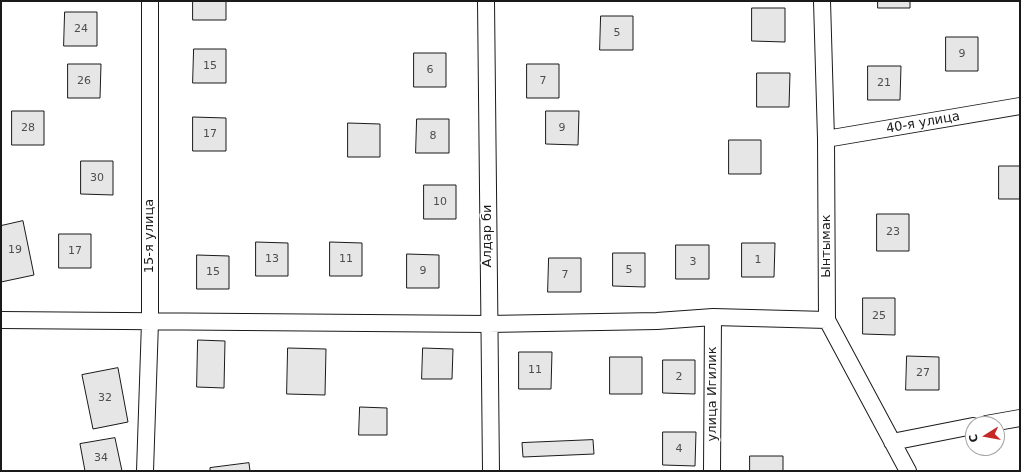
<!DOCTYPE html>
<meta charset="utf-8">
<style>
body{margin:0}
#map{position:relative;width:1021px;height:472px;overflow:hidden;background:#fff;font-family:"DejaVu Sans",sans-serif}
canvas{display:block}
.frame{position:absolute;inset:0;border:2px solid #1a1a1a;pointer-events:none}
.north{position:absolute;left:965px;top:416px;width:40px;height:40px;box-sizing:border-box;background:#fff;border:1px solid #a3a3a3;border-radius:50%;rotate:259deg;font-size:11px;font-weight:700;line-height:16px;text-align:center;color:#1a1a1a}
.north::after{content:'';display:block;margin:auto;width:14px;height:18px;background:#c62828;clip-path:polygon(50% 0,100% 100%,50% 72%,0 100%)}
</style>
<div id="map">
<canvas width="1021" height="472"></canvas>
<div class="frame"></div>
<div class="north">С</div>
</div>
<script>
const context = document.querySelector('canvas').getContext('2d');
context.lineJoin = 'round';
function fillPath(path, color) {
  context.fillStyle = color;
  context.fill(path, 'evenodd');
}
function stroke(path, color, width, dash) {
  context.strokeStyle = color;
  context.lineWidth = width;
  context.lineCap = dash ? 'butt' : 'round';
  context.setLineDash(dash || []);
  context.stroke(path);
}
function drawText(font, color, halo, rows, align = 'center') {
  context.font = font + ' "DejaVu Sans",sans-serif';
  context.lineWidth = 3;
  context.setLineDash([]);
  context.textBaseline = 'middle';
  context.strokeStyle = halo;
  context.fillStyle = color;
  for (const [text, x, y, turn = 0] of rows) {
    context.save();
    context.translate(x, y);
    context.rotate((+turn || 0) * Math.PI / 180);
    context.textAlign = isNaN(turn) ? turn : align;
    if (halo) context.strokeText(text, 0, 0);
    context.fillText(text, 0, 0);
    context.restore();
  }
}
const building = new Path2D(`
 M 193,1 L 226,1 L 226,20 L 193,20 Z
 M 878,1 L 910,1 L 910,8 L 878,8 Z
 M 752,8 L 785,8 L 785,42 L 752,41 Z
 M 65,12 L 97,12 L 97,46 L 64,46 Z
 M 601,16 L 633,16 L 633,50 L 600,50 Z
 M 946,37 L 978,37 L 978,71 L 946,71 Z
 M 194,49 L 226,49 L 226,83 L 193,83 Z
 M 414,53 L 446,53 L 446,87 L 414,87 Z
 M 68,64 L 101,64 L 100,98 L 68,98 Z
 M 527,64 L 559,64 L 559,98 L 527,98 Z
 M 868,66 L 901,66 L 900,100 L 868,100 Z
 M 757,73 L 790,73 L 789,107 L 757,107 Z
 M 12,111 L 44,111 L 44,145 L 12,145 Z
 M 546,111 L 579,111 L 578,145 L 546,144 Z
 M 193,117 L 226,118 L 226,151 L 193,151 Z
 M 417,119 L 449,119 L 449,153 L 416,153 Z
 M 348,123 L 380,124 L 380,157 L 348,157 Z
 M 729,140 L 761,140 L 761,174 L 729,174 Z
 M 81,161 L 113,161 L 113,195 L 81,194 Z
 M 999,166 L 1020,166 L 1020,199 L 999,199 Z
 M 424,185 L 456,185 L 456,219 L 424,219 Z
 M 877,214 L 909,214 L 909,251 L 877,251 Z
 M 23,221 L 34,275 L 1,282 L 1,226 Z
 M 59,234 L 91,234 L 91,268 L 59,268 Z
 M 256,242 L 288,243 L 288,276 L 256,276 Z
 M 330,242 L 362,243 L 362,276 L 330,276 Z
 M 742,243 L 775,243 L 774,277 L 742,277 Z
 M 676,245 L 709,245 L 709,279 L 676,279 Z
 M 613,253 L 645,253 L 645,287 L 613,286 Z
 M 407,254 L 439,255 L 439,288 L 407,288 Z
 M 197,255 L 229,256 L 229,289 L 197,289 Z
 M 549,258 L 581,258 L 581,292 L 548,292 Z
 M 863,298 L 895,298 L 895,335 L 863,334 Z
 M 198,340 L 225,341 L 224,388 L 197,387 Z
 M 288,348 L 326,349 L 325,395 L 287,394 Z
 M 423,348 L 453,349 L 452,379 L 422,379 Z
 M 519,352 L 552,352 L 551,389 L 519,389 Z
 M 907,356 L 939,357 L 939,390 L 906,390 Z
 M 610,357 L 642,357 L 642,394 L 610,394 Z
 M 663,360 L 695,360 L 695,394 L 663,393 Z
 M 118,368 L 128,422 L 93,429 L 82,375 Z
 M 360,407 L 387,408 L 387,435 L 359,435 Z
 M 663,432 L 696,432 L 695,466 L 663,465 Z
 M 115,438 L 122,471 L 85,471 L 80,444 Z
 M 593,440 L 594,454 L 523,457 L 522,443 Z
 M 750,456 L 783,456 L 783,471 L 750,471 Z
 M 249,463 L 250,471 L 210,471 L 210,468 Z`);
fillPath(building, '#e6e6e6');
stroke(building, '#1a1a1a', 1);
const minor = new Path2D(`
 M 486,1 L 491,471
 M 822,1 L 826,139 L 827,320 L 908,471
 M 826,139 L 1020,106
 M 1,320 L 488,324 L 657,321 L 713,317 L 827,320
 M 986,424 L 1020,418
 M 892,442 L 973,426
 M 145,471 L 150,322 L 150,1
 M 712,471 L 713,317`);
stroke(minor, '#1a1a1a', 18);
stroke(minor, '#fff', 16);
drawText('11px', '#4d4d4d', null, [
 ["24",81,29],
 ["5",617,33],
 ["9",962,54],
 ["15",210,66],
 ["6",430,70],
 ["26",84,81],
 ["7",543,81],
 ["21",884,83],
 ["28",28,128],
 ["9",562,128],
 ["17",210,134],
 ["8",433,136],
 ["30",97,178],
 ["10",440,202],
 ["23",893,232],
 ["19",15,250],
 ["17",75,251],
 ["13",272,259],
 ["11",346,259],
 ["1",758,260],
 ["3",693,262],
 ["5",629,270],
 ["9",423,271],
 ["15",213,272],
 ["7",565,275],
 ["25",879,316],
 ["11",535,370],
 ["27",923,373],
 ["2",679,377],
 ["32",105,398],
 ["4",679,449],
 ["34",101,458]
]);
drawText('13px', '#1a1a1a', '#fff', [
 ["40-я улица",923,123,-10],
 ["15-я улица",150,236,-90],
 ["Алдар би",488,236,-90],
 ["Ынтымак",827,246,-90],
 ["улица Игилик",713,394,-90]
]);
</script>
